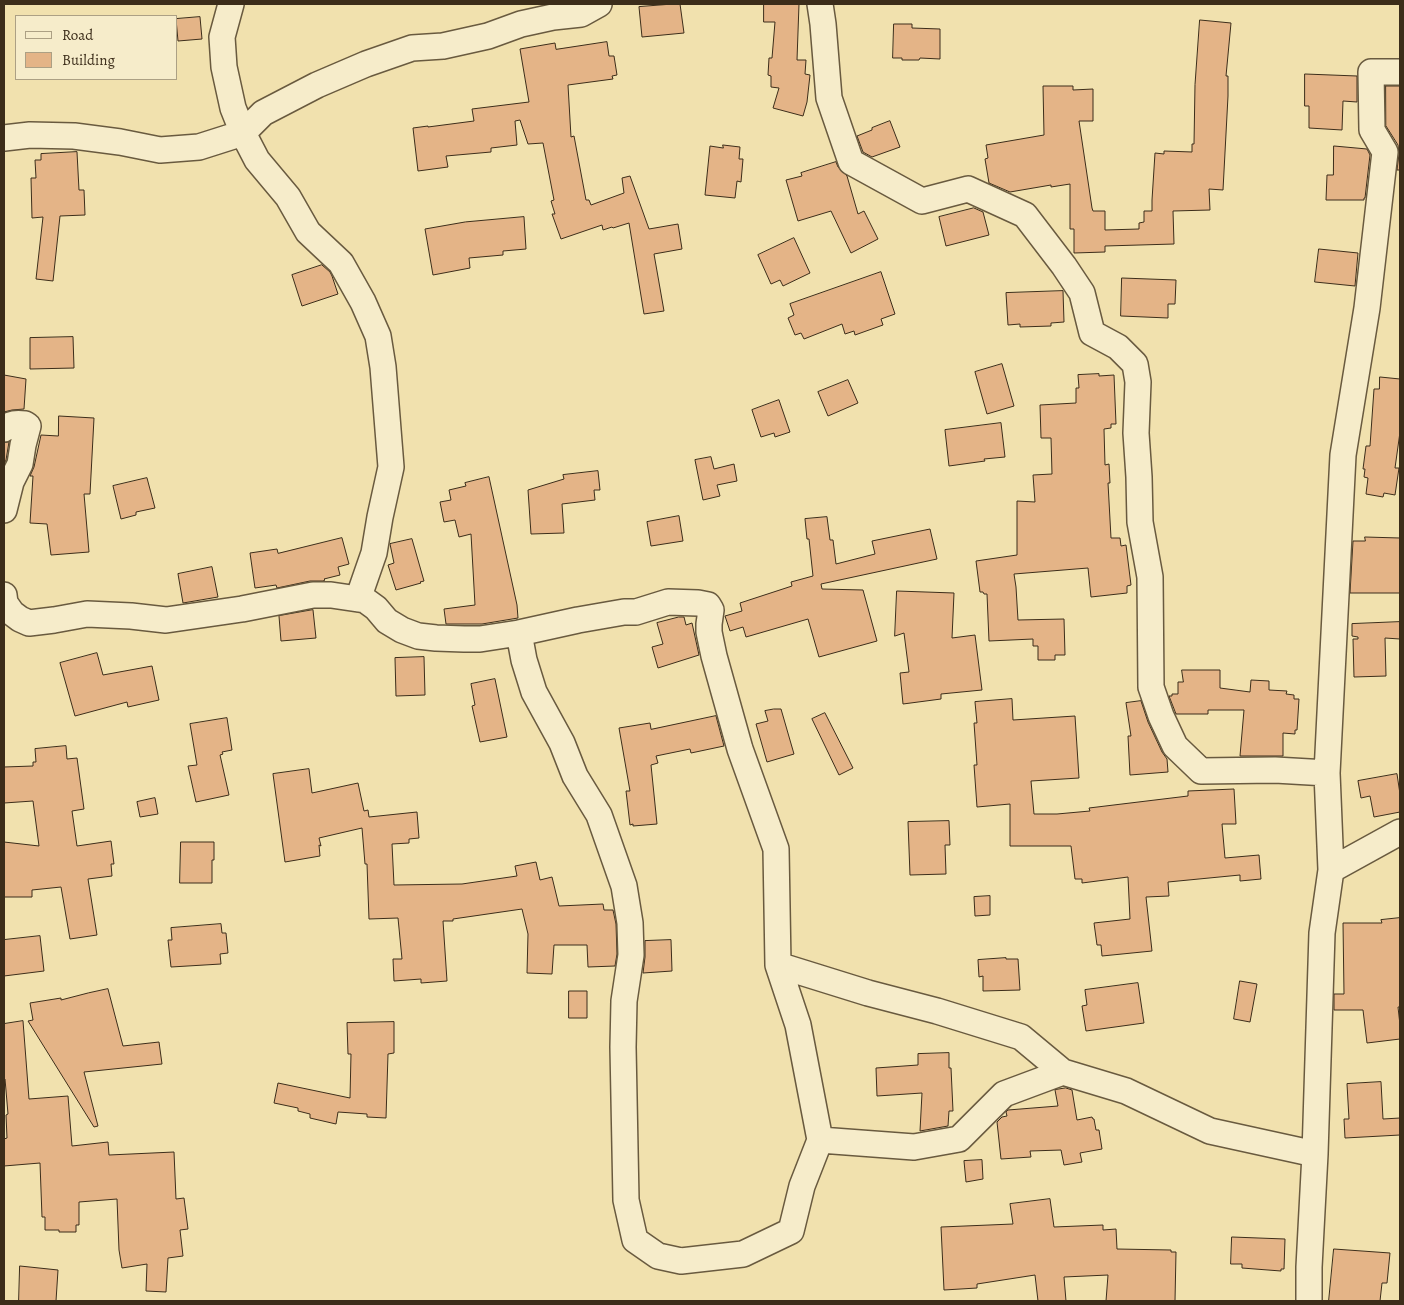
<!DOCTYPE html>
<style>
body{margin:0}
#map{position:relative;width:1404px;height:1305px;overflow:hidden;background:#f1e1ae;font-family:Alegreya,serif}
canvas{display:block}
.frame{position:absolute;inset:0;border:5px solid #3c2d1a;pointer-events:none}
.legend{position:absolute;left:15px;top:15px;width:162px;height:65px;box-sizing:border-box;background:#f6ecca;border:1px solid #aca084;margin:0;padding:6px 9px;list-style:none;font-size:15px;color:#3c2d1a}
.legend li{display:flex;align-items:center;gap:10px;height:25px}
.legend b{width:25px;border:1px solid #aca084}
</style>
<div id="map">
<canvas width="1404" height="1305"></canvas>
<div class="frame"></div>
<ul class="legend">
<li><b style="height:6px;background:#f6ecca"></b>Road</li>
<li><b style="height:14px;background:#e4b487"></b>Building</li>
</ul>
</div>
<script>
const context = document.querySelector('canvas').getContext('2d');
context.lineJoin = 'round';
function fillPath(path, color) {
  context.fillStyle = color;
  context.fill(path, 'evenodd');
}
function stroke(path, color, width, dash) {
  context.strokeStyle = color;
  context.lineWidth = width;
  context.lineCap = dash ? 'butt' : 'round';
  context.setLineDash(dash || []);
  context.stroke(path);
}
const building = new Path2D(`
 M 673,4 L 680,4 L 684,33 L 642,37 L 639,7 Z
 M 764,4 L 799,4 L 797,60 L 806,60 L 805,74 L 810,75 L 807,102 L 803,116 L 773,108 L 779,88 L 771,87 L 771,76 L 768,75 L 769,58 L 772,58 L 775,22 L 764,22 Z
 M 200,17 L 202,39 L 178,41 L 176,19 Z
 M 1200,20 L 1231,23 L 1226,76 L 1228,76 L 1228,96 L 1223,190 L 1209,189 L 1210,210 L 1173,211 L 1174,244 L 1105,246 L 1105,252 L 1074,253 L 1074,229 L 1070,229 L 1070,184 L 1051,187 L 1051,185 L 1010,192 L 989,183 L 985,159 L 988,158 L 986,145 L 1044,135 L 1043,86 L 1073,86 L 1073,90 L 1093,89 L 1093,121 L 1079,121 L 1092,208 L 1093,211 L 1105,211 L 1105,230 L 1139,229 L 1139,223 L 1144,222 L 1144,211 L 1152,211 L 1152,200 L 1155,153 L 1164,154 L 1164,151 L 1192,152 L 1192,144 L 1194,144 L 1195,85 Z
 M 894,24 L 912,24 L 912,28 L 940,29 L 940,59 L 920,58 L 919,60 L 902,60 L 902,58 L 893,58 Z
 M 607,42 L 609,56 L 614,56 L 617,75 L 612,76 L 613,79 L 568,85 L 571,137 L 574,136 L 586,200 L 589,200 L 591,205 L 624,193 L 622,178 L 630,176 L 649,229 L 678,224 L 682,249 L 654,254 L 664,311 L 644,314 L 629,223 L 613,228 L 612,227 L 603,230 L 602,225 L 561,239 L 552,214 L 555,214 L 551,201 L 554,200 L 543,143 L 528,144 L 520,120 L 515,121 L 517,145 L 491,148 L 491,152 L 446,156 L 448,167 L 418,171 L 413,128 L 428,126 L 428,127 L 474,121 L 472,109 L 529,102 L 520,49 L 555,43 L 556,49 Z
 M 1305,74 L 1357,76 L 1357,102 L 1343,101 L 1342,130 L 1309,128 L 1309,106 L 1305,106 Z
 M 1386,86 L 1400,86 L 1400,170 L 1397,170 L 1399,154 L 1398,145 L 1386,126 Z
 M 890,121 L 900,147 L 872,157 L 863,152 L 857,136 L 872,130 L 872,128 Z
 M 723,145 L 740,147 L 739,159 L 743,159 L 741,182 L 737,181 L 735,198 L 705,195 L 710,146 L 723,148 Z
 M 1334,146 L 1367,149 L 1370,155 L 1365,198 L 1364,198 L 1364,200 L 1326,200 L 1327,175 L 1333,175 Z
 M 77,152 L 79,190 L 84,190 L 85,215 L 60,216 L 53,281 L 36,279 L 43,217 L 32,218 L 31,178 L 36,178 L 35,160 L 41,160 L 41,154 Z
 M 836,162 L 838,167 L 847,176 L 858,214 L 864,211 L 878,239 L 851,253 L 831,211 L 798,221 L 786,180 L 802,176 L 801,173 Z
 M 974,208 L 983,212 L 989,235 L 946,246 L 939,217 Z
 M 524,217 L 526,249 L 503,251 L 503,255 L 469,258 L 470,268 L 433,275 L 425,229 L 465,222 Z
 M 794,238 L 810,273 L 783,286 L 780,280 L 771,284 L 758,255 Z
 M 1319,249 L 1358,253 L 1355,286 L 1315,282 Z
 M 322,265 L 330,272 L 332,276 L 338,294 L 302,306 L 292,275 Z
 M 881,272 L 895,314 L 881,319 L 883,325 L 855,335 L 854,331 L 845,334 L 842,324 L 804,339 L 801,333 L 795,335 L 788,318 L 794,315 L 790,304 Z
 M 1122,278 L 1176,280 L 1175,304 L 1168,304 L 1168,318 L 1121,316 Z
 M 1063,291 L 1064,322 L 1051,323 L 1051,326 L 1020,327 L 1020,324 L 1008,325 L 1006,293 Z
 M 73,337 L 74,368 L 30,369 L 30,338 Z
 M 1002,364 L 1014,406 L 987,414 L 975,372 Z
 M 1099,374 L 1099,376 L 1114,375 L 1116,424 L 1111,424 L 1111,428 L 1104,429 L 1105,465 L 1109,464 L 1110,483 L 1108,483 L 1111,538 L 1120,538 L 1121,546 L 1126,545 L 1131,585 L 1127,586 L 1127,593 L 1091,597 L 1088,568 L 1014,574 L 1016,587 L 1018,620 L 1064,619 L 1065,655 L 1055,655 L 1055,660 L 1038,660 L 1038,646 L 1033,646 L 1033,639 L 989,641 L 987,594 L 984,594 L 983,592 L 980,592 L 976,561 L 1017,555 L 1017,501 L 1035,502 L 1033,475 L 1052,474 L 1051,438 L 1041,438 L 1040,405 L 1076,403 L 1076,388 L 1079,388 L 1078,375 Z
 M 4,375 L 26,379 L 24,409 L 12,410 L 4,412 Z
 M 1380,377 L 1400,379 L 1400,432 L 1395,468 L 1399,468 L 1395,495 L 1384,493 L 1383,497 L 1366,494 L 1368,478 L 1364,477 L 1365,469 L 1363,469 L 1366,446 L 1370,446 L 1374,389 L 1379,389 Z
 M 848,380 L 858,403 L 828,416 L 818,392 Z
 M 779,400 L 790,432 L 775,437 L 774,433 L 761,437 L 752,410 Z
 M 59,416 L 94,418 L 90,494 L 84,494 L 89,552 L 51,555 L 47,524 L 30,523 L 33,476 L 30,476 L 34,467 L 41,435 L 58,436 Z
 M 1001,423 L 1005,457 L 984,459 L 985,461 L 949,466 L 945,430 Z
 M 9,442 L 6,460 L 4,464 L 4,443 Z
 M 711,457 L 714,469 L 734,464 L 737,481 L 717,485 L 720,496 L 703,500 L 695,460 Z
 M 598,471 L 600,490 L 594,490 L 595,500 L 562,504 L 564,533 L 531,534 L 528,490 L 564,479 L 563,475 Z
 M 489,477 L 517,605 L 518,618 L 482,624 L 446,624 L 444,609 L 475,605 L 471,534 L 459,537 L 455,520 L 444,522 L 440,502 L 451,500 L 449,490 L 466,486 L 465,483 Z
 M 147,478 L 155,508 L 136,512 L 136,515 L 121,519 L 113,486 Z
 M 679,516 L 683,541 L 651,546 L 647,522 Z
 M 827,517 L 830,540 L 833,540 L 836,564 L 875,554 L 872,541 L 930,529 L 937,559 L 821,584 L 822,589 L 863,590 L 877,641 L 819,657 L 808,619 L 746,637 L 743,627 L 730,631 L 725,616 L 742,611 L 740,603 L 792,586 L 791,582 L 813,576 L 809,539 L 807,539 L 805,519 Z
 M 1365,537 L 1400,538 L 1400,593 L 1350,593 L 1353,541 L 1365,541 Z
 M 342,538 L 349,564 L 338,567 L 340,575 L 324,579 L 325,580 L 323,581 L 310,581 L 277,588 L 276,585 L 255,588 L 250,553 L 277,549 L 278,553 Z
 M 412,539 L 424,581 L 420,582 L 421,583 L 396,590 L 388,565 L 394,563 L 390,544 Z
 M 212,567 L 218,597 L 183,603 L 178,574 Z
 M 897,591 L 954,593 L 952,638 L 975,635 L 982,690 L 941,694 L 941,699 L 903,704 L 900,673 L 909,672 L 904,633 L 895,636 Z
 M 313,610 L 316,638 L 281,641 L 279,616 Z
 M 679,617 L 684,617 L 686,625 L 692,623 L 699,655 L 658,668 L 652,647 L 663,644 L 657,623 Z
 M 1400,622 L 1400,639 L 1385,638 L 1386,676 L 1354,677 L 1353,639 L 1358,639 L 1358,637 L 1352,636 L 1352,624 Z
 M 97,653 L 103,675 L 152,666 L 159,700 L 128,707 L 127,702 L 75,716 L 60,663 Z
 M 424,657 L 425,695 L 396,696 L 395,658 Z
 M 1182,670 L 1220,670 L 1220,688 L 1250,692 L 1251,680 L 1269,681 L 1269,690 L 1287,691 L 1286,694 L 1294,695 L 1294,699 L 1299,699 L 1297,730 L 1295,730 L 1295,734 L 1283,733 L 1283,756 L 1240,756 L 1244,710 L 1208,710 L 1208,714 L 1176,714 L 1169,696 L 1172,696 L 1172,694 L 1178,694 L 1178,682 L 1183,682 Z
 M 495,679 L 507,737 L 480,742 L 472,706 L 475,705 L 471,684 Z
 M 1012,699 L 1013,720 L 1075,716 L 1079,778 L 1031,781 L 1034,814 L 1057,814 L 1090,811 L 1089,808 L 1188,796 L 1188,791 L 1234,789 L 1236,824 L 1222,824 L 1225,858 L 1259,855 L 1261,879 L 1240,881 L 1240,875 L 1168,882 L 1169,896 L 1146,897 L 1152,951 L 1102,956 L 1101,945 L 1097,945 L 1094,923 L 1130,919 L 1128,877 L 1082,883 L 1082,879 L 1075,879 L 1071,846 L 1010,846 L 1010,804 L 977,807 L 974,765 L 977,765 L 974,723 L 977,723 L 975,702 Z
 M 1141,701 L 1148,722 L 1162,752 L 1167,759 L 1168,772 L 1130,775 L 1128,736 L 1131,736 L 1126,703 Z
 M 774,709 L 781,709 L 794,754 L 767,762 L 756,724 L 768,721 L 765,711 Z
 M 825,713 L 853,768 L 839,775 L 812,719 Z
 M 716,716 L 724,746 L 691,753 L 690,749 L 656,756 L 658,763 L 651,765 L 657,824 L 633,826 L 633,824 L 630,825 L 626,791 L 630,791 L 619,728 L 650,723 L 651,729 Z
 M 227,718 L 232,750 L 222,752 L 223,754 L 220,755 L 229,795 L 196,802 L 188,766 L 197,765 L 190,724 Z
 M 66,746 L 67,759 L 77,758 L 84,809 L 72,811 L 77,846 L 111,841 L 114,864 L 111,864 L 112,876 L 88,879 L 97,935 L 70,939 L 61,887 L 32,890 L 32,897 L 4,897 L 4,842 L 39,846 L 33,801 L 4,803 L 4,767 L 33,766 L 33,762 L 36,762 L 35,749 Z
 M 309,769 L 312,793 L 358,783 L 364,811 L 368,810 L 369,817 L 417,812 L 419,838 L 409,839 L 409,843 L 392,844 L 394,885 L 462,884 L 517,876 L 515,866 L 536,862 L 540,880 L 552,877 L 559,906 L 603,904 L 604,910 L 613,910 L 616,924 L 617,954 L 615,966 L 588,967 L 587,945 L 554,945 L 552,974 L 527,973 L 528,934 L 522,909 L 453,919 L 453,921 L 443,921 L 447,981 L 421,983 L 421,979 L 394,981 L 393,959 L 402,959 L 398,918 L 369,919 L 367,864 L 365,864 L 362,828 L 319,838 L 321,846 L 319,845 L 320,856 L 285,862 L 273,774 Z
 M 1397,774 L 1400,794 L 1400,812 L 1374,817 L 1370,796 L 1361,798 L 1358,781 Z
 M 155,798 L 158,814 L 140,817 L 137,802 Z
 M 949,821 L 950,845 L 945,845 L 946,874 L 910,875 L 908,822 Z
 M 181,842 L 214,842 L 214,860 L 212,860 L 212,883 L 180,883 Z
 M 990,896 L 990,915 L 975,916 L 974,897 Z
 M 1400,918 L 1400,1007 L 1398,1007 L 1400,1025 L 1400,1039 L 1367,1043 L 1363,1010 L 1334,1010 L 1334,994 L 1344,994 L 1343,923 L 1382,923 L 1381,920 Z
 M 221,924 L 222,933 L 226,933 L 228,953 L 220,954 L 221,964 L 171,967 L 168,940 L 172,940 L 171,928 Z
 M 40,936 L 44,971 L 4,976 L 4,940 Z
 M 671,940 L 672,971 L 643,973 L 645,957 L 645,941 Z
 M 1006,958 L 1006,959 L 1018,959 L 1020,990 L 983,991 L 983,976 L 979,977 L 978,960 Z
 M 1240,981 L 1257,984 L 1250,1022 L 1234,1019 Z
 M 1138,983 L 1144,1023 L 1086,1031 L 1082,1006 L 1087,1005 L 1085,990 Z
 M 108,989 L 123,1046 L 159,1042 L 162,1064 L 84,1072 L 98,1126 L 94,1127 L 28,1021 L 33,1020 L 30,1003 L 61,998 L 61,1000 L 88,993 Z
 M 569,991 L 587,991 L 587,1018 L 569,1018 Z
 M 23,1021 L 29,1099 L 68,1096 L 72,1146 L 108,1142 L 109,1155 L 174,1152 L 176,1199 L 184,1198 L 188,1229 L 180,1230 L 183,1256 L 168,1258 L 166,1292 L 146,1291 L 147,1264 L 122,1268 L 119,1250 L 117,1199 L 79,1202 L 79,1225 L 76,1225 L 76,1232 L 59,1232 L 59,1230 L 45,1230 L 45,1217 L 42,1217 L 40,1163 L 4,1166 L 4,1139 L 7,1138 L 6,1115 L 8,1114 L 5,1079 L 4,1079 L 4,1024 Z
 M 394,1022 L 394,1053 L 388,1054 L 386,1118 L 367,1117 L 367,1114 L 338,1112 L 336,1124 L 310,1118 L 310,1114 L 298,1111 L 298,1108 L 274,1103 L 278,1083 L 350,1098 L 351,1054 L 348,1054 L 347,1023 Z
 M 949,1053 L 949,1068 L 951,1068 L 953,1111 L 949,1111 L 948,1126 L 920,1131 L 922,1093 L 877,1096 L 876,1068 L 918,1065 L 918,1054 Z
 M 1381,1082 L 1383,1119 L 1400,1118 L 1400,1135 L 1345,1138 L 1344,1119 L 1349,1119 L 1347,1084 Z
 M 1066,1088 L 1072,1090 L 1077,1120 L 1092,1117 L 1093,1119 L 1094,1119 L 1096,1130 L 1099,1130 L 1102,1149 L 1080,1153 L 1082,1162 L 1064,1165 L 1061,1150 L 1030,1151 L 1031,1157 L 1001,1159 L 997,1122 L 1002,1117 L 1007,1116 L 1006,1112 L 1008,1110 L 1058,1106 L 1055,1090 Z
 M 982,1160 L 983,1179 L 966,1182 L 964,1161 Z
 M 1050,1199 L 1054,1227 L 1103,1225 L 1103,1230 L 1116,1229 L 1117,1249 L 1171,1250 L 1171,1252 L 1176,1252 L 1175,1301 L 1106,1301 L 1108,1275 L 1064,1277 L 1066,1301 L 1038,1301 L 1035,1275 L 977,1284 L 977,1288 L 944,1290 L 941,1227 L 1013,1224 L 1010,1204 Z
 M 1232,1237 L 1285,1239 L 1284,1269 L 1281,1269 L 1281,1271 L 1242,1268 L 1242,1264 L 1231,1264 Z
 M 1334,1249 L 1390,1253 L 1387,1283 L 1382,1283 L 1380,1301 L 1329,1301 Z
 M 20,1266 L 58,1270 L 56,1301 L 19,1301 Z`);
fillPath(building, '#e4b487');
stroke(building, '#3c2d1a', 1);
const minor = new Path2D(`
 M 231,4 L 222,37 L 224,67 L 233,108 L 243,133 L 257,160 L 288,197 L 308,232 L 341,263 L 363,302 L 378,336 L 383,367 L 391,467 L 380,517 L 374,553 L 358,599
 M 820,4 L 823,24 L 829,98 L 851,162 L 922,201 L 968,189 L 1025,215 L 1064,266 L 1082,293 L 1092,333 L 1118,347 L 1135,364 L 1138,382 L 1136,433 L 1139,477 L 1140,522 L 1150,577 L 1151,687 L 1161,716 L 1175,746 L 1201,771 L 1275,770 L 1327,773
 M 4,138 L 30,135 L 74,136 L 120,142 L 160,150 L 199,147 L 243,133 L 263,113 L 317,85 L 366,64 L 412,48 L 443,46 L 488,36 L 521,24 L 553,17 L 581,14 L 599,4
 M 4,429 C 11,423 17,423 25,424 L 28,426 L 23,445 L 20,464 L 11,482 L 4,510
 M 4,595 L 5,603 L 12,613 L 20,619 L 29,623 L 54,620 L 87,614 L 131,616 L 166,620 L 242,609 L 313,595 L 331,595 L 365,600 L 376,608 L 387,621 L 402,630 L 418,636 L 436,638 L 464,639 L 480,639 L 519,633 L 578,620 L 624,612 L 636,612 L 668,602 L 698,603 L 708,605 L 711,610 L 709,624 L 709,632 L 714,656 L 740,749 L 776,849 L 778,965 L 798,1025 L 820,1140 L 802,1186 L 791,1231 L 743,1254 L 681,1261 L 658,1256 L 635,1240 L 626,1200 L 623,1047 L 624,1001 L 631,955 L 630,923 L 624,886 L 599,815 L 575,776 L 562,743 L 534,692 L 524,660 L 519,633
 M 1331,870 L 1400,832
 M 778,965 L 868,993 L 937,1011 L 1021,1037 L 1063,1072 L 1126,1091 L 1210,1131 L 1315,1154
 M 820,1140 L 914,1147 L 959,1139 L 1004,1094 L 1063,1072
 M 1309,1301 L 1309,1267 L 1315,1154 L 1322,933 L 1331,870 L 1327,773 L 1343,455 L 1367,308 L 1385,152 L 1372,130 L 1371,72 L 1400,72`);
stroke(minor, '#695a3f', 28);
stroke(minor, '#f6ecca', 25);
</script>
